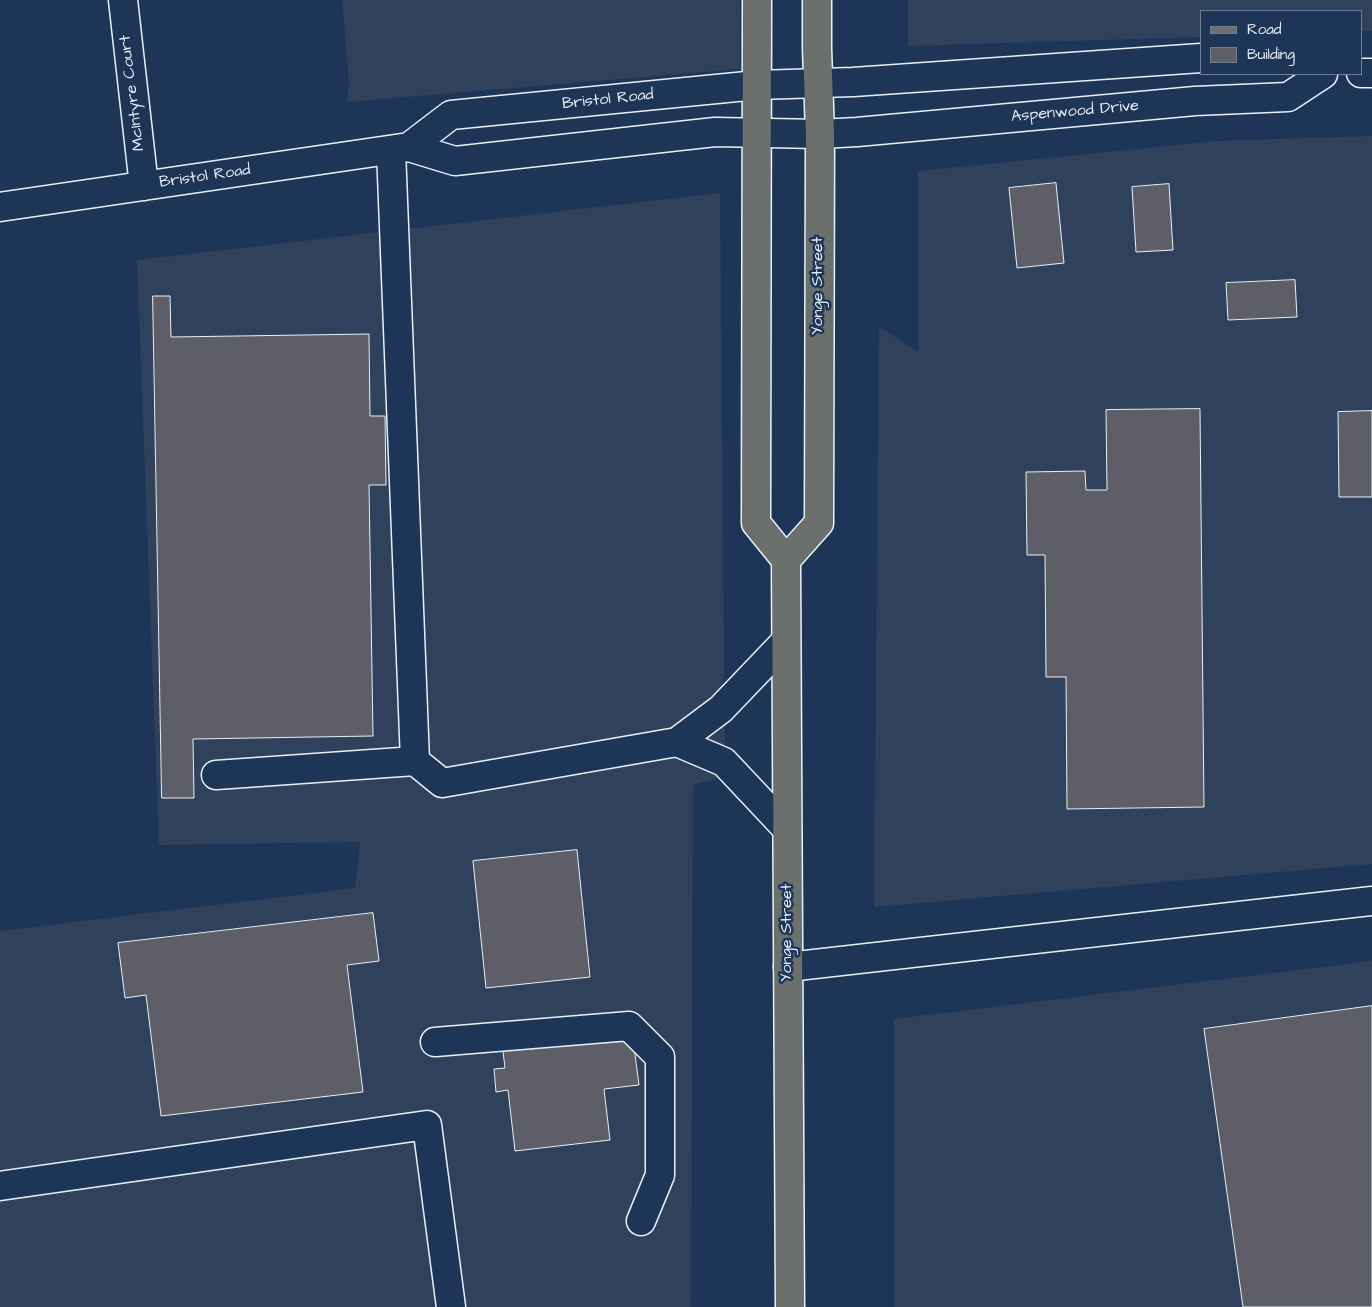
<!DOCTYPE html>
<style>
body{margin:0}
#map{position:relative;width:1372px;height:1307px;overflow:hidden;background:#1d3557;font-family:"Architects Daughter",sans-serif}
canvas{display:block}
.legend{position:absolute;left:1200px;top:10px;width:162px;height:65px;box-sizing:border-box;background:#1d3557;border:1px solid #6e8097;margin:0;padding:6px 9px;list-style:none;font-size:15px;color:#e8f1f8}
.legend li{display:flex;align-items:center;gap:10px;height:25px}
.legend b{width:25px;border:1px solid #6e8097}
</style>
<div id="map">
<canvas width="1372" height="1307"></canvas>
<ul class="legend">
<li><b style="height:6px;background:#6b706d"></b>Road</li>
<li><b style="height:14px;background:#5e5e68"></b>Building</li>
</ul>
</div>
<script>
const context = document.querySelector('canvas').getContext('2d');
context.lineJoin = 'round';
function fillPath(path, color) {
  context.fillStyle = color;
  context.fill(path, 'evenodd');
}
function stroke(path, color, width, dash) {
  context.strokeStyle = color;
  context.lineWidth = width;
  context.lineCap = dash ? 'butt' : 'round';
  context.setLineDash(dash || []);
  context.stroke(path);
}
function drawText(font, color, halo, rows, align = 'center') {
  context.font = font + ' "Architects Daughter",sans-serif';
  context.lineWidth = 5;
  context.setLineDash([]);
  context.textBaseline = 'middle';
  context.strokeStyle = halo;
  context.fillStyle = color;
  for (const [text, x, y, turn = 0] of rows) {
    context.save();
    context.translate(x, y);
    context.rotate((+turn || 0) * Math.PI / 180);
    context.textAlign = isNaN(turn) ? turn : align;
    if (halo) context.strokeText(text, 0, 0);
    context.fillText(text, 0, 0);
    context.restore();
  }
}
fillPath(new Path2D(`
 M 342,0 L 740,0 L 740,69 L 347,102 L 349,82 Z
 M 908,0 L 1372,0 L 1372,31 L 1361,31 L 1361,11 L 1201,11 L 1201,37 L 908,46 Z
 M 1372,136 L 1372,864 L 874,907 L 879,326 L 918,352 L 918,171 L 1217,141 Z
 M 720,193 L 725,777 L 693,785 L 691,1307 L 0,1307 L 0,931 L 355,888 L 360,842 L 159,845 L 137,260 Z
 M 1372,961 L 1372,1307 L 894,1307 L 894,1019 Z`), '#30415c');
const building = new Path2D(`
 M 1056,183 L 1064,263 L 1017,268 L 1009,188 Z
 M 1169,184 L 1173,250 L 1136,252 L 1132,187 Z
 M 1295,280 L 1297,317 L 1228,320 L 1226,283 Z
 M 153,296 L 170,296 L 171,337 L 369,334 L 370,416 L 385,416 L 386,485 L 369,485 L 373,736 L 193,739 L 194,798 L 162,798 Z
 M 1200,409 L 1204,807 L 1067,809 L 1066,677 L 1046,677 L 1045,555 L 1027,555 L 1026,472 L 1085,471 L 1086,490 L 1107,490 L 1106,410 Z
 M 1372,411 L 1372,497 L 1339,497 L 1338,412 Z
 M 577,850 L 590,977 L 486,988 L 473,861 Z
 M 373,913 L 379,961 L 347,965 L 363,1092 L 161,1116 L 146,995 L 125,998 L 118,943 Z
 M 1372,1006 L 1372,1307 L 1243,1307 L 1204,1029 Z
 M 633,1039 L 639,1085 L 604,1089 L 610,1140 L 515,1151 L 508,1090 L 496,1092 L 494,1069 L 505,1068 L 502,1043 Z`);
fillPath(building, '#5e5e68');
stroke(building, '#e8f1f8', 1);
const minor = new Path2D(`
 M 123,0 L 144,186
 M 1361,73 L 1372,73
 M 409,147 L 451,115 L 757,85 L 853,82 L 1201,58
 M 391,150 L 415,761 L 442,783 L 677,742 L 721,709 L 786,641
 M 0,207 L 409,147 L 455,161 L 715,132 L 820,134 L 857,132 L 1195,101 L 1288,97 L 1323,74
 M 677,742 L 724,762 L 787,829
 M 216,775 L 415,761
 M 788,967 L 1372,901
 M 435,1042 L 629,1026 L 660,1057 L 660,1175 L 641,1221
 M 0,1186 L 427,1125 L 451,1307`);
const major = new Path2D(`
 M 757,0 L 756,523 L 786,560 L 790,1307
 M 786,560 L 819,523 L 820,134 L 817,48 L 817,0`);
stroke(minor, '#e8f1f8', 31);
stroke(major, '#e8f1f8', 31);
stroke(minor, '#1d3557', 28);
stroke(major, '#6b706d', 28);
drawText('16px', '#e8f1f8', '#1d3557', [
 ["McIntyre Court",133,93,-97],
 ["Bristol Road",608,100,-6],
 ["Aspenwood Drive",1075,112,-5],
 ["Bristol Road",205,177,-8],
 ["Yonge Street",819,286,-90],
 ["Yonge Street",788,933,-90]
]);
</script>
